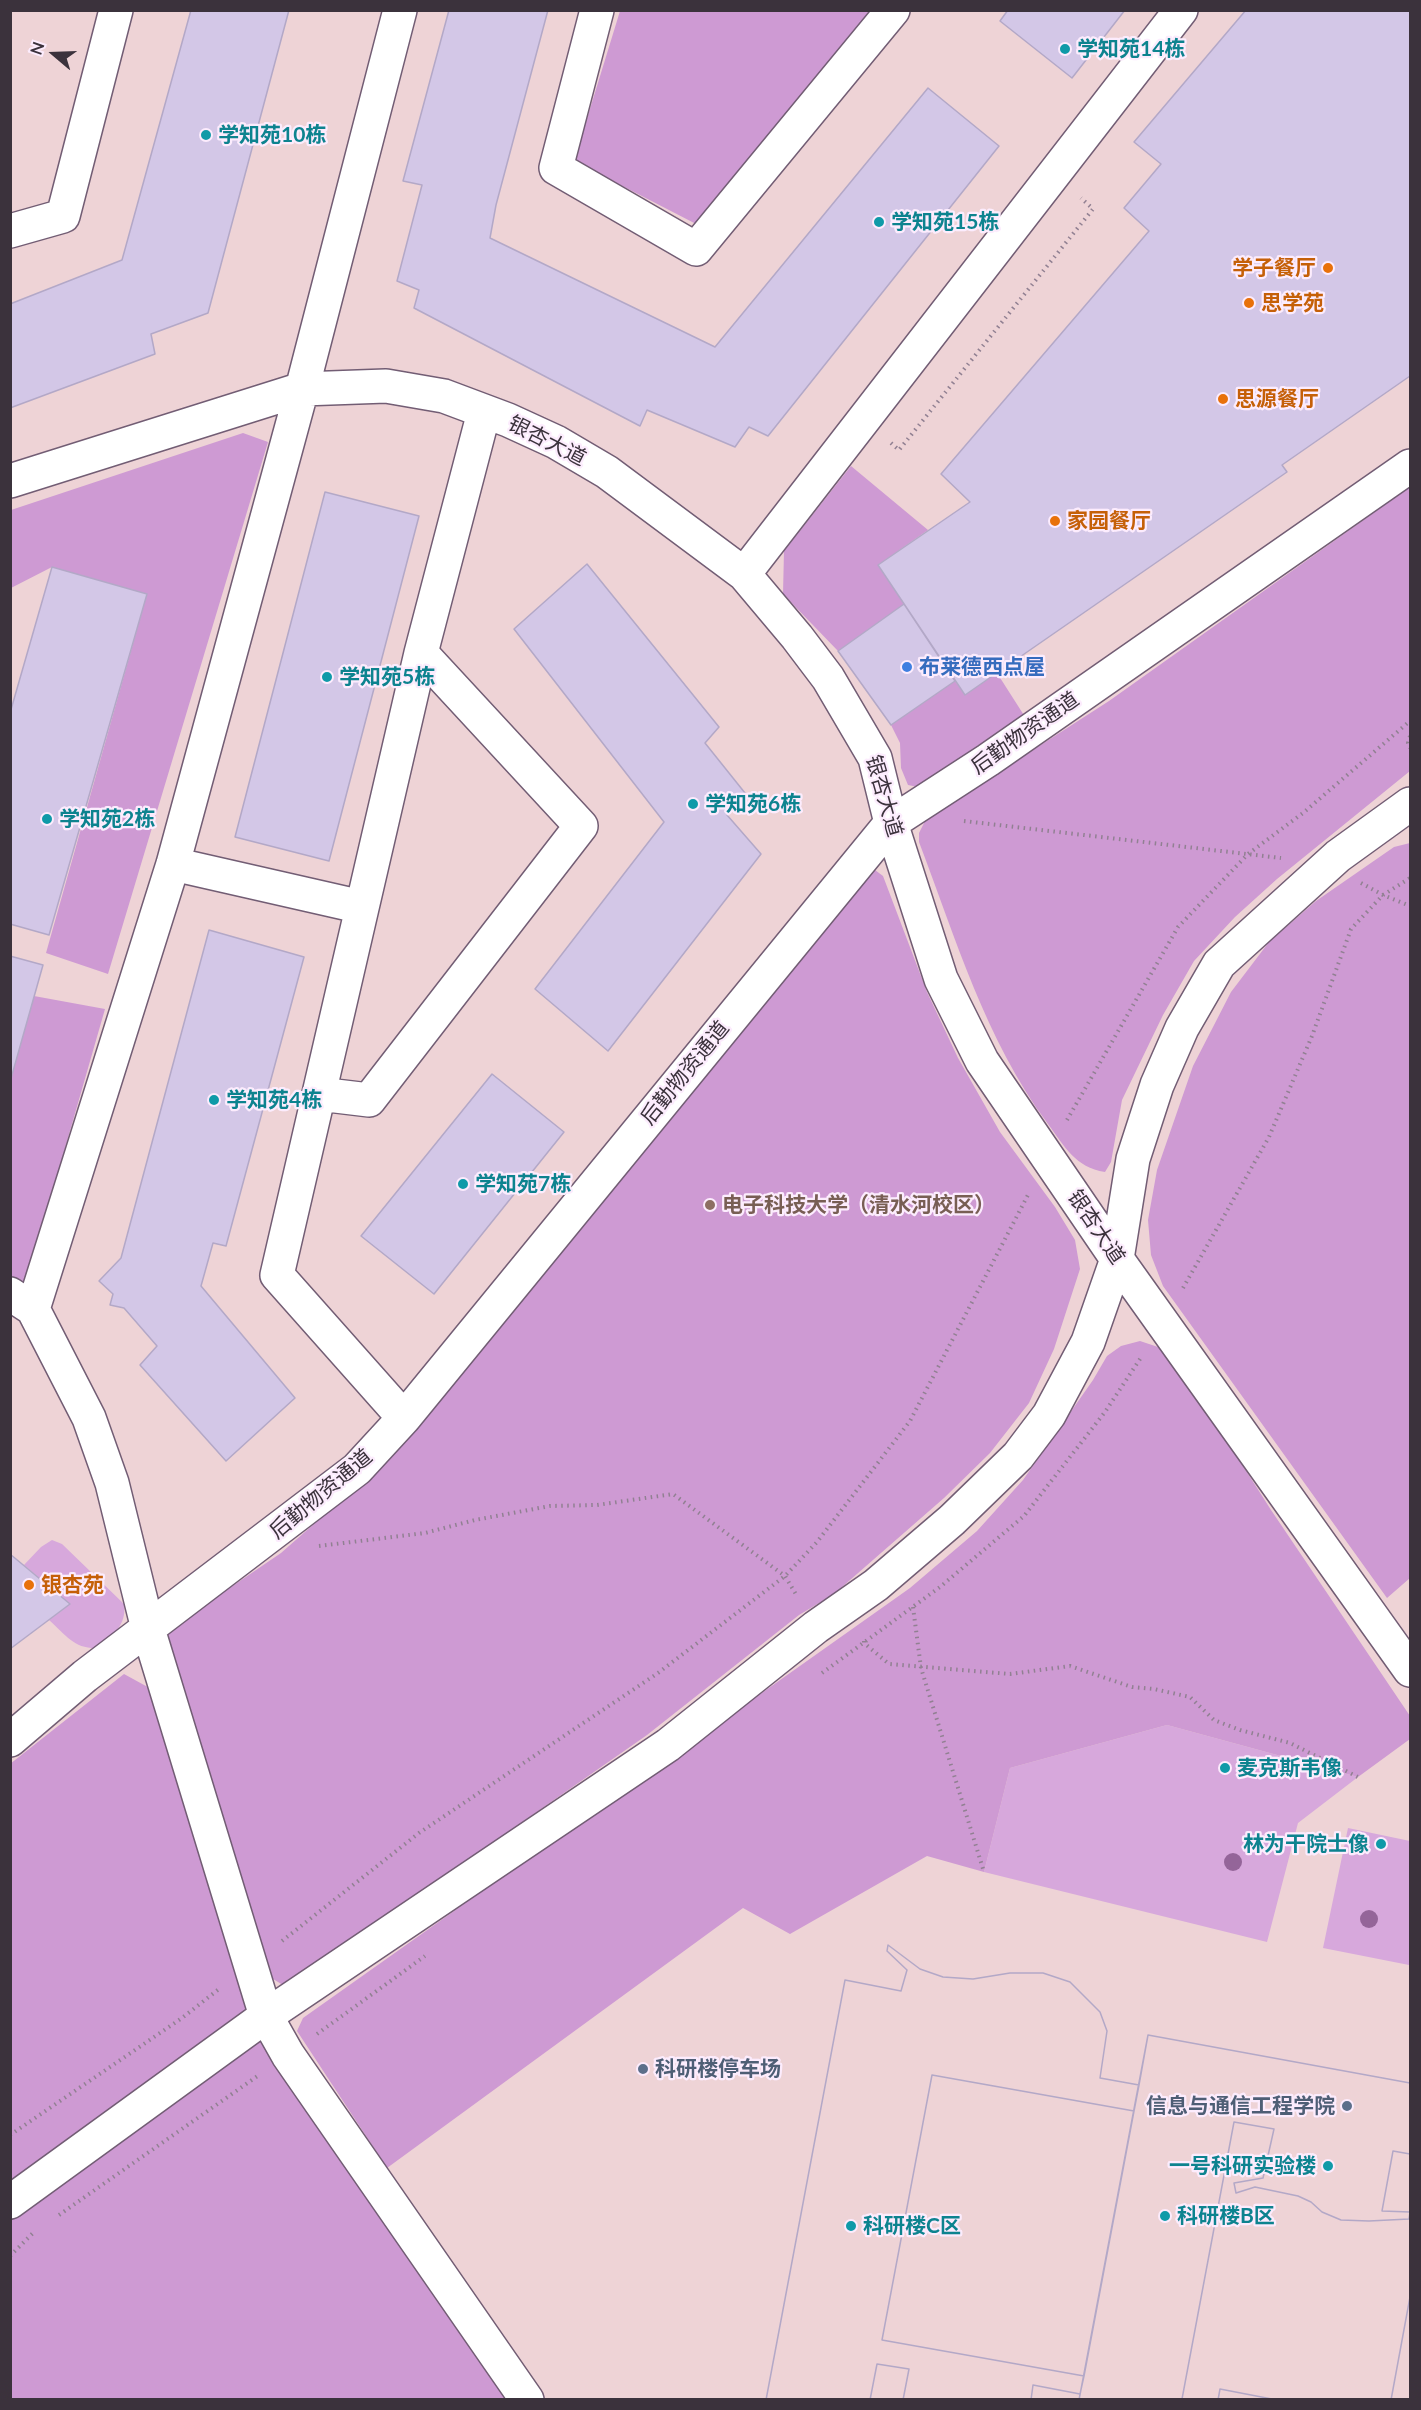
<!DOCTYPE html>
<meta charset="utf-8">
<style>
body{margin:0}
#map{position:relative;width:1421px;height:2410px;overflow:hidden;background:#f4dbf6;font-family:Lato,sans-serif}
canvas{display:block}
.frame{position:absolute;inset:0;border:12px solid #3b323c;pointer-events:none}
.north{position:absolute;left:24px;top:24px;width:60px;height:60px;-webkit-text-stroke:4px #fcecfd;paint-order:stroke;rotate:289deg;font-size:16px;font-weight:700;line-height:24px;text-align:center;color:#3b323c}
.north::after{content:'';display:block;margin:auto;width:21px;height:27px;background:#3b323c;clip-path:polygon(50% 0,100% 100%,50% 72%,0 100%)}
</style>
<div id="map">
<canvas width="1421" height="2410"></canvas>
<div class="frame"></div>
<div class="north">N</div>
</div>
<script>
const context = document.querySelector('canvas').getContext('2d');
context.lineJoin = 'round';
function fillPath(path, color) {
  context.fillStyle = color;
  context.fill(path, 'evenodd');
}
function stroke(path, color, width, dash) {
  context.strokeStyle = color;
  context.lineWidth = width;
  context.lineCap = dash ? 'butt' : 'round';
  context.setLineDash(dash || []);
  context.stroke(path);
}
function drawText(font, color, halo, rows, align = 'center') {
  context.font = font + ' Lato,"Noto Sans SC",sans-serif';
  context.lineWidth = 4.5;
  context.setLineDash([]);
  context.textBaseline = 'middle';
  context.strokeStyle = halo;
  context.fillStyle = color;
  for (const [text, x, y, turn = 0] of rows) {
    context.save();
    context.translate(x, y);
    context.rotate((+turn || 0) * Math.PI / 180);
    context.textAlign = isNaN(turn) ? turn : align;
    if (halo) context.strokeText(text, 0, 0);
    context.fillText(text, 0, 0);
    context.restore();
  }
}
fillPath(new Path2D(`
 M 11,11 L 1410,11 L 1410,2399 L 11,2399 Z`), '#eed3d6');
fillPath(new Path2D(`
 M 52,1540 L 62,1544 L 124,1604 C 127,1624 113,1636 100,1648 C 75,1650 67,1636 49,1620 L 70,1604 L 24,1565 L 41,1547 Z
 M 1167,1725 L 1358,1777 L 1298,1823 L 1267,1942 L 984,1872 L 1010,1768 Z
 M 1348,1828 L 1410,1841 L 1409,1965 L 1323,1948 Z`), '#d7a8dc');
fillPath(new Path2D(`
 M 620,11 L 874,11 L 698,225 L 574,161 Z
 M 243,433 L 268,442 L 108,974 L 46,953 L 147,594 L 52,567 L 11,588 L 11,510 Z
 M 851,466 L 928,530 L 878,565 L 904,604 L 838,651 L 783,594 L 784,551 Z
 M 1410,487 L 1410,771 L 1277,879 L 1235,917 L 1194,961 L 1163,1015 L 1122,1100 L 1111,1162 L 1105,1172 C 1075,1167 1065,1147 1048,1124 C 985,1039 956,939 919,842 L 919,833 L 926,819 L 1109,701 Z
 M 997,673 L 1027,720 L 918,787 L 908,785 L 901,768 L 900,743 L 891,725 L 955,681 L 965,695 Z
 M 1410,843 L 1410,1578 L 1387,1598 L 1163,1286 L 1151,1255 L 1148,1220 L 1157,1170 L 1193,1066 L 1231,992 L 1269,942 L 1316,901 L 1394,847 Z
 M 875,870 L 883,876 L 927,992 L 958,1058 L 1000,1132 L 1055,1207 L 1075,1240 L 1080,1269 L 1054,1349 L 1029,1403 L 990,1453 L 944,1498 L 834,1594 L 799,1615 L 647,1735 L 286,1987 L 254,1967 L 165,1632 L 281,1553 L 397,1451 L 462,1364 L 864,872 Z
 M 34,996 L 105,1009 L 24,1291 L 11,1281 L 10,1059 Z
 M 1140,1341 L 1170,1351 L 1271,1510 L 1410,1716 L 1410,1739 L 1358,1777 L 1167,1725 L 1010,1768 L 984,1872 L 927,1856 L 790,1934 L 743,1908 L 387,2168 L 297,2031 L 303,2018 L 910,1588 L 977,1531 L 1023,1480 L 1093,1380 L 1107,1356 L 1121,1346 Z
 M 124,1674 L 155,1691 L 266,2016 L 512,2399 L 11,2399 L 10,1764 Z`), '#ce9ad3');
const building = new Path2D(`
 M 191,10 L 289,10 L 208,313 L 151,334 L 155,354 L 10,408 L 10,304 L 122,260 Z
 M 449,10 L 548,10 L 496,205 L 490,238 L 715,347 L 928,88 L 999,146 L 768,436 L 749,427 L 735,447 L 647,410 L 640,426 L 414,308 L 419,290 L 397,281 L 422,185 L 403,181 Z
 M 1008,10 L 1125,10 L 1072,78 L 1000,21 Z
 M 1246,10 L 1410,10 L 1410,376 L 1282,465 L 1287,472 L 965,695 L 878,565 L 970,502 L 941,474 L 1149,231 L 1124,208 L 1161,164 L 1134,142 Z
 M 325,492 L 419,516 L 329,861 L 235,837 Z
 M 587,564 L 719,727 L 705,743 L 745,793 L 727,815 L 761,854 L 608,1051 L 535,989 L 664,822 L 514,629 Z
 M 52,567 L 147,594 L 49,935 L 10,924 L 10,713 Z
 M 904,604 L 955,681 L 891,725 L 838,651 Z
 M 209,930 L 304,957 L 226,1246 L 213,1243 L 201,1286 L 295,1398 L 226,1461 L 140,1365 L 157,1346 L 124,1308 L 110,1305 L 113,1294 L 99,1281 L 121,1258 Z
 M 10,956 L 43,965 L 10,1082 Z
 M 492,1074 L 564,1132 L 434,1294 L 361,1236 Z
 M 10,1554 L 70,1604 L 10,1649 Z
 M 888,1945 L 920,1969 L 943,1977 L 973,1979 L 1010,1973 L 1043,1973 L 1070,1982 L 1100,2012 L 1107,2031 L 1100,2078 L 1139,2085 L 1148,2035 L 1410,2083 L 1410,2154 L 1393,2151 L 1382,2211 L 1410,2212 L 1409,2219 L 1369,2221 L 1341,2220 L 1322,2212 L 1311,2202 L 1298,2196 L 1255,2187 L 1236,2193 L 1234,2183 L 1263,2178 L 1274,2129 L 1234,2122 L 1182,2399 L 1187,2400 L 1079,2400 L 1080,2394 L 1033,2385 L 1031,2400 L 903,2400 L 909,2369 L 877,2364 L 870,2400 L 766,2400 L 845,1980 L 901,1991 L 907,1970 L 887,1951 ZM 932,2075 L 1134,2111 L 1084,2376 L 882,2340 Z
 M 888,1945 L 920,1969 L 943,1977 L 973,1979 L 1010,1973 L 1043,1973 L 1070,1982 L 1100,2012 L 1107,2031 L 1100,2078 L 1139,2085 L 1134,2111 L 932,2075 L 882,2340 L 1084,2376 L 1080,2394 L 1033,2385 L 1031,2400 L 903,2400 L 909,2369 L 877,2364 L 870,2400 L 766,2400 L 845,1980 L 901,1991 L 907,1970 L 887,1951 Z
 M 1148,2035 L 1410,2083 L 1410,2154 L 1393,2151 L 1382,2211 L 1410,2212 L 1409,2219 L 1369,2221 L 1341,2220 L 1322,2212 L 1311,2202 L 1298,2196 L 1255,2187 L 1236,2193 L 1234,2183 L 1263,2178 L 1274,2129 L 1234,2122 L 1182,2399 L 1187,2400 L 1079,2400 Z
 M 1410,2297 L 1410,2400 L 1391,2400 Z
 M 1410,2297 L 1410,2400 L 1391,2400 Z
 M 1220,2389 L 1277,2400 L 1218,2400 Z
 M 1220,2389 L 1277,2400 L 1218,2400 Z`);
fillPath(building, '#d3c7e7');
stroke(building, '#b3a8c7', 1.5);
const minor = new Path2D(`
 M 597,10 L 556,168 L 696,249 L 893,10
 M 10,231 L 63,216 L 116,10
 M 10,481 L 302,389 L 386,386 L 444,396 L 508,420 L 556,442 L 607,472 L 744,574 L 797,637 L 828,678 L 875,758 L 891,823 L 941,979 L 982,1061 L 1117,1259 L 1410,1670
 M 744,574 L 1181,10
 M 173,864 L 362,907
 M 319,1094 L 369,1100 L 581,826 L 421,653
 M 10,1294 L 33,1309 L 89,1418 L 112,1483 L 148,1629 L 266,2016 L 288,2055 L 527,2400
 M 33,1309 L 173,864 L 302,389 L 400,10
 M 404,1418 L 277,1275 L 421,653 L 484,412
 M 10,1740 L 85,1676 L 357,1469 L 404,1418 L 891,823 L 988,760 L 1410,466
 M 10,2202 L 266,2016 L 668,1745 L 816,1627 L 876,1585 L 952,1520 L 1018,1456 L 1049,1415 L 1088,1342 L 1117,1259 L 1133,1159 L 1157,1085 L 1182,1028 L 1219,964 L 1338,856 L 1410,804`);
stroke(minor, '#725d74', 36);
stroke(new Path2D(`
 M 891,443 L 899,450 L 1093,209 L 1081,198
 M 1410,736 L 1408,743 L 1410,748
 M 964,821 L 1281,858
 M 1361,883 L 1383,895 L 1410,906
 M 1067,1120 L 1178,927 L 1248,854 L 1303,813 L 1410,721
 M 1183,1288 L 1269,1137 L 1312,1036 L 1351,929 L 1383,895 L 1410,878
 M 319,1546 L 425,1533 L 475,1520 L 550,1506 L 597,1505 L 673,1494 L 785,1576 L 797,1596
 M 913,1607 L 921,1668 L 984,1872
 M 864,1641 L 864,1643 L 889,1664 L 1010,1674 L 1070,1666 L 1132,1687 L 1154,1689 L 1190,1697 L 1214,1720 L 1240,1730 L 1290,1743 L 1358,1777
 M 822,1673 L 940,1587 L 1024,1516 L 1105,1412 L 1142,1356
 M 282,1941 L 419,1833 L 658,1673 L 785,1576 L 817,1542 L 910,1421 L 1029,1193
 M 317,2034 L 425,1956
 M 10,2135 L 182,2018 L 219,1989
 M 59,2215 L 259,2075
 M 10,2256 L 33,2233`), '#918092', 4, [1.5, 4.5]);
stroke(minor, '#fff', 33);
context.fillStyle = '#946599';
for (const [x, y] of [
 [1233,1862],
 [1369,1919]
]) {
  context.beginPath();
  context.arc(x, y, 9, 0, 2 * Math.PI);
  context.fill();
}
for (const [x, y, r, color] of [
 [1065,49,6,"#0f9aa8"],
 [206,135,6,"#0f9aa8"],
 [879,222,6,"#0f9aa8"],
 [1328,268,6,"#e8710a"],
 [1249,303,6,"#e8710a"],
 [1223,399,6,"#e8710a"],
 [1055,521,6,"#e8710a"],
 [907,667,6,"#3f7fe0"],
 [327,677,6,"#0f9aa8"],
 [693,804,6,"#0f9aa8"],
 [47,819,6,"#0f9aa8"],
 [214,1100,6,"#0f9aa8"],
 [463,1184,6,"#0f9aa8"],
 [710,1205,6,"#8d6e63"],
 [29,1585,6,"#e8710a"],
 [1225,1768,6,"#0f9aa8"],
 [1381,1844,6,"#0f9aa8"],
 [643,2069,6,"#5c6f8a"],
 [1347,2106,6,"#5c6f8a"],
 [1328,2166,6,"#0f9aa8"],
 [1165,2216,6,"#0f9aa8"],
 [851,2226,6,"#0f9aa8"]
]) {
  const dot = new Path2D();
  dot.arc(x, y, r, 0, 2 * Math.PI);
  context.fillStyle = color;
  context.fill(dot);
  stroke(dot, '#fcecfd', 2);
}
drawText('bold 21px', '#0d838f', '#fcecfd', [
 ["学知苑14栋",1077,49],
 ["学知苑10栋",218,135],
 ["学知苑15栋",891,222],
 ["学知苑5栋",339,677],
 ["学知苑6栋",705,804],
 ["学知苑2栋",59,819],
 ["学知苑4栋",226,1100],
 ["学知苑7栋",475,1184],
 ["麦克斯韦像",1237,1768],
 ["林为干院士像",1369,1844,"right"],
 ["一号科研实验楼",1316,2166,"right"],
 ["科研楼B区",1177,2216],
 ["科研楼C区",863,2226]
], 'left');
drawText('bold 21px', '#c56008', '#fcecfd', [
 ["学子餐厅",1316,268,"right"],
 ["思学苑",1261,303],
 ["思源餐厅",1235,399],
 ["家园餐厅",1067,521],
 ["银杏苑",41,1585]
], 'left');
drawText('21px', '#3b323c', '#fcecfd', [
 ["银杏大道",547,441,27],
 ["后勤物资通道",1025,733,-35],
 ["银杏大道",884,796,74],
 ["后勤物资通道",685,1073,-51],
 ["银杏大道",1096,1227,56],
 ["后勤物资通道",321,1494,-40]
]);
drawText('bold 21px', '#366cbe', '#fcecfd', [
 ["布莱德西点屋",919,667]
], 'left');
drawText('bold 21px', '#785e54', '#fcecfd', [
 ["电子科技大学（清水河校区）",722,1205]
], 'left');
drawText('bold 21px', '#4e5e75', '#fcecfd', [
 ["科研楼停车场",655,2069],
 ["信息与通信工程学院",1335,2106,"right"]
], 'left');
</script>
